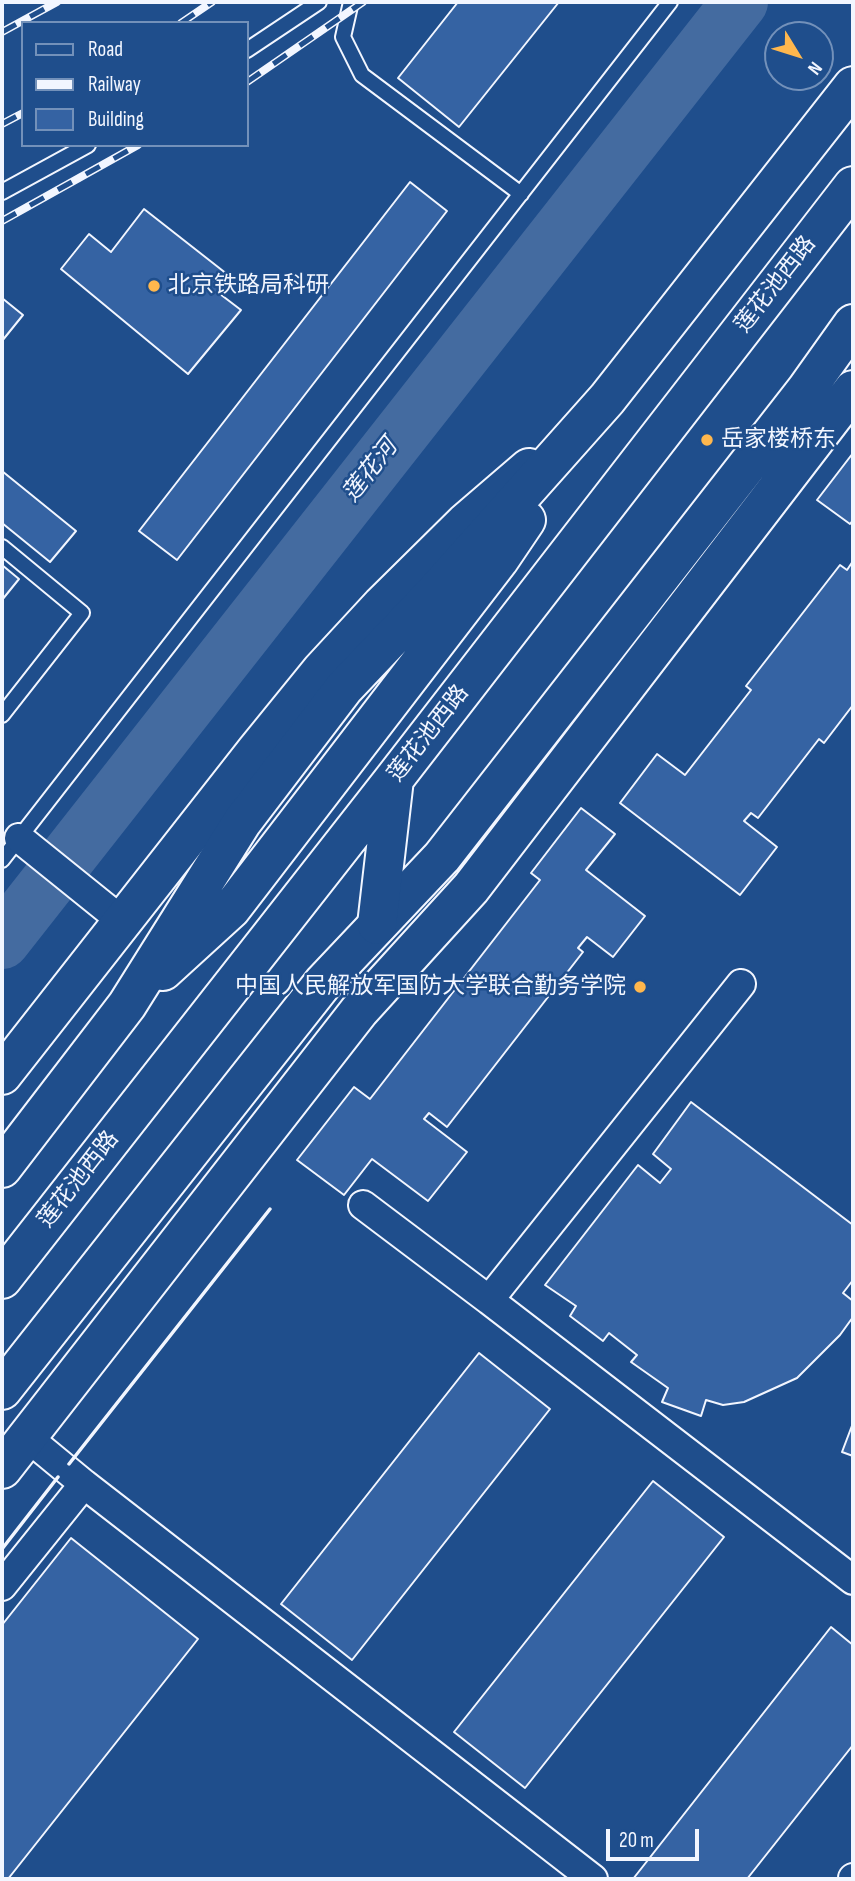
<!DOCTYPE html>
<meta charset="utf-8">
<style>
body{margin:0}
#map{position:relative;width:855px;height:1881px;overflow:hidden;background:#1f4e8c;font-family:"Sofia Sans Condensed",sans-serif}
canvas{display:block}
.frame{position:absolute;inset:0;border:4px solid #f2f6ff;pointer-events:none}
.legend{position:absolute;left:21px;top:21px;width:228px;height:126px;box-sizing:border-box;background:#1f4e8c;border:2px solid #7391ba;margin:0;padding:9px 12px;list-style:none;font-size:21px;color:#f2f6ff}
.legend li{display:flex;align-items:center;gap:14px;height:35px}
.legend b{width:35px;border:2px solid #7391ba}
.north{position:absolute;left:764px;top:21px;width:70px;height:70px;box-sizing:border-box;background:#1f4e8c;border:2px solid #7391ba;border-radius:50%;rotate:128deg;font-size:19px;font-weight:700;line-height:28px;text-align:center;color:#f2f6ff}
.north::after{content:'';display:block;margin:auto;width:24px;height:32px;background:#ffb74d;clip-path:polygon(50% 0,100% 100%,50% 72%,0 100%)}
.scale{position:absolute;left:606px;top:1829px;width:93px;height:32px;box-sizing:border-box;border:4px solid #f2f6ff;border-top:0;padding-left:9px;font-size:21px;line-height:24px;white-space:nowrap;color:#f2f6ff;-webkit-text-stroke:5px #1f4e8c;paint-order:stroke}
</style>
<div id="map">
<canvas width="855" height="1881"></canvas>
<div class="frame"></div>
<ul class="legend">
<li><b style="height:9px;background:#1f4e8c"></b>Road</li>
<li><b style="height:9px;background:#f2f6ff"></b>Railway</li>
<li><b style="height:19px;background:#3563a3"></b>Building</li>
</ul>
<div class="north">N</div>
<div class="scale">20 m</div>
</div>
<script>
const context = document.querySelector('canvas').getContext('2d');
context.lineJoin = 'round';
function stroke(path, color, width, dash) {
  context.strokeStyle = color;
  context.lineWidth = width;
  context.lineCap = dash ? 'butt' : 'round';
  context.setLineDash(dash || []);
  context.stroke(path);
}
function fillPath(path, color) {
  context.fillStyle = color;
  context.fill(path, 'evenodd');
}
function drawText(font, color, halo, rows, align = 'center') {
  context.font = font + ' "Sofia Sans Condensed","Noto Sans SC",sans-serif';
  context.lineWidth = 5;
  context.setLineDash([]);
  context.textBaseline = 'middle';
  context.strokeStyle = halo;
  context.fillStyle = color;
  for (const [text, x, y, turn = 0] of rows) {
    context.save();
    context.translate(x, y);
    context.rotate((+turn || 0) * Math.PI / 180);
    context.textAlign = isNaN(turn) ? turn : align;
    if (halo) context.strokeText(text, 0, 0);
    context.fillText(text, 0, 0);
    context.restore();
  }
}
stroke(new Path2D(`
 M 2,941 L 740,2`), '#446ba0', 56);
const building = new Path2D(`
 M 458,2 L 559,2 L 459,127 L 398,78 Z
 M 410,182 L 447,211 L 177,560 L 139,531 Z
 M 144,209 L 232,278 L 220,294 L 241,310 L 188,374 L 61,269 L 89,234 L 111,252 Z
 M 2,298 L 23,315 L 2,341 Z
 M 853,453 L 853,520 L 850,524 L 817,500 Z
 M 2,471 L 76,531 L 50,562 L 2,523 Z
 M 853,561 L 853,705 L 824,743 L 819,739 L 758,818 L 751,813 L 744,821 L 777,847 L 740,895 L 620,803 L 657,754 L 685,775 L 751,690 L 746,686 L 840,565 L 847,570 Z
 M 2,565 L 19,579 L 2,600 Z
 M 581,808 L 615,834 L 586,870 L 645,916 L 613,957 L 587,937 L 578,948 L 583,952 L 447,1127 L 429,1113 L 424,1119 L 467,1152 L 428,1201 L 372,1159 L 344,1195 L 297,1160 L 354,1087 L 370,1099 L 540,880 L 531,873 Z
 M 691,1102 L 853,1225 L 853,1280 L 843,1293 L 853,1301 L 853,1317 L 840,1335 L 797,1378 L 744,1402 L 723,1405 L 706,1400 L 701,1416 L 662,1402 L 668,1388 L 631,1362 L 637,1355 L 609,1333 L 603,1341 L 570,1316 L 576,1306 L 545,1285 L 638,1165 L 660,1183 L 671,1169 L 653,1154 Z
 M 479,1353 L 550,1409 L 352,1660 L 281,1604 Z
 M 853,1423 L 853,1456 L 842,1452 Z
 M 653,1481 L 724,1537 L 525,1788 L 454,1732 Z
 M 71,1538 L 198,1639 L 8,1879 L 2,1879 L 2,1625 Z
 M 831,1627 L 853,1645 L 853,1745 L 747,1879 L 633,1879 Z`);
fillPath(building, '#3563a3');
stroke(building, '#f2f6ff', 2);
const lane = new Path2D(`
 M 351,2 L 343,37 L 362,75 L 521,194
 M 247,50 L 319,2
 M 2,192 L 88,145
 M 2,547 L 82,613 L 2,715
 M 2,860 L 670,2`);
const street = new Path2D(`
 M 19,838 L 122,921
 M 741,984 L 489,1300 L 853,1580
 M 363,1205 L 489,1300
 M 27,1437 L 84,1484 L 593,1879
 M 2,1586 L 84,1484
 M 853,1879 L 853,1878`);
const secondary = new Path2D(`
 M 2,1075 L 256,751 L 321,671 L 382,605 L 465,523 L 529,468
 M 2,1390 L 323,983 L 442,857 L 806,390 L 853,324
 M 2,1469 L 359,1011 L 471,888 L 853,390`);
const highway = new Path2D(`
 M 377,925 L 394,779
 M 163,971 L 231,909 L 499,560 L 526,520
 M 2,1168 L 127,1005 L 242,822 L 344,688 L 437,590 L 607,399 L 853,86
 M 2,1279 L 394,779 L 853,186`);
stroke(lane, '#f2f6ff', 18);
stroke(street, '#f2f6ff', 32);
stroke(secondary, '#f2f6ff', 42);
stroke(highway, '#f2f6ff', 42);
stroke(lane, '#1f4e8c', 14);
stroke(street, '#1f4e8c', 28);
stroke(secondary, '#1f4e8c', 38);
stroke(highway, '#1f4e8c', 38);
const rail = new Path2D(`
 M 181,23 L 212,2
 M 2,32 L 57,2
 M 247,82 L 363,2
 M 2,124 L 23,113
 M 2,221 L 138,145`);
stroke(rail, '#f2f6ff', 8);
stroke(rail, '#1f4e8c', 5, [16]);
stroke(new Path2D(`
 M 69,1464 L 270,1209
 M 2,1549 L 58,1477`), '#f2f6ff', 3.5);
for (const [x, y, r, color] of [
 [154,286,7,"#ffb74d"],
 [707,440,7,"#ffb74d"],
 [640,987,7,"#ffb74d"]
]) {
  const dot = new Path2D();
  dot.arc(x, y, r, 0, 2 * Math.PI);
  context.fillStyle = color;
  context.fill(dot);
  stroke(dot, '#1f4e8c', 2.5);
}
drawText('23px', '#f2f6ff', '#1f4e8c', [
 ["莲花池西路",776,285,-52],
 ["莲花池西路",429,734,-52],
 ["莲花池西路",79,1180,-52]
]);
drawText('23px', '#f2f6ff', '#1f4e8c', [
 ["北京铁路局科研",168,286],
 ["岳家楼桥东",721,440],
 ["中国人民解放军国防大学联合勤务学院",626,987,"right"]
], 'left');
drawText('italic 24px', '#f2f6ff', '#1f4e8c', [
 ["莲花河",371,471,-52]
]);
</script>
